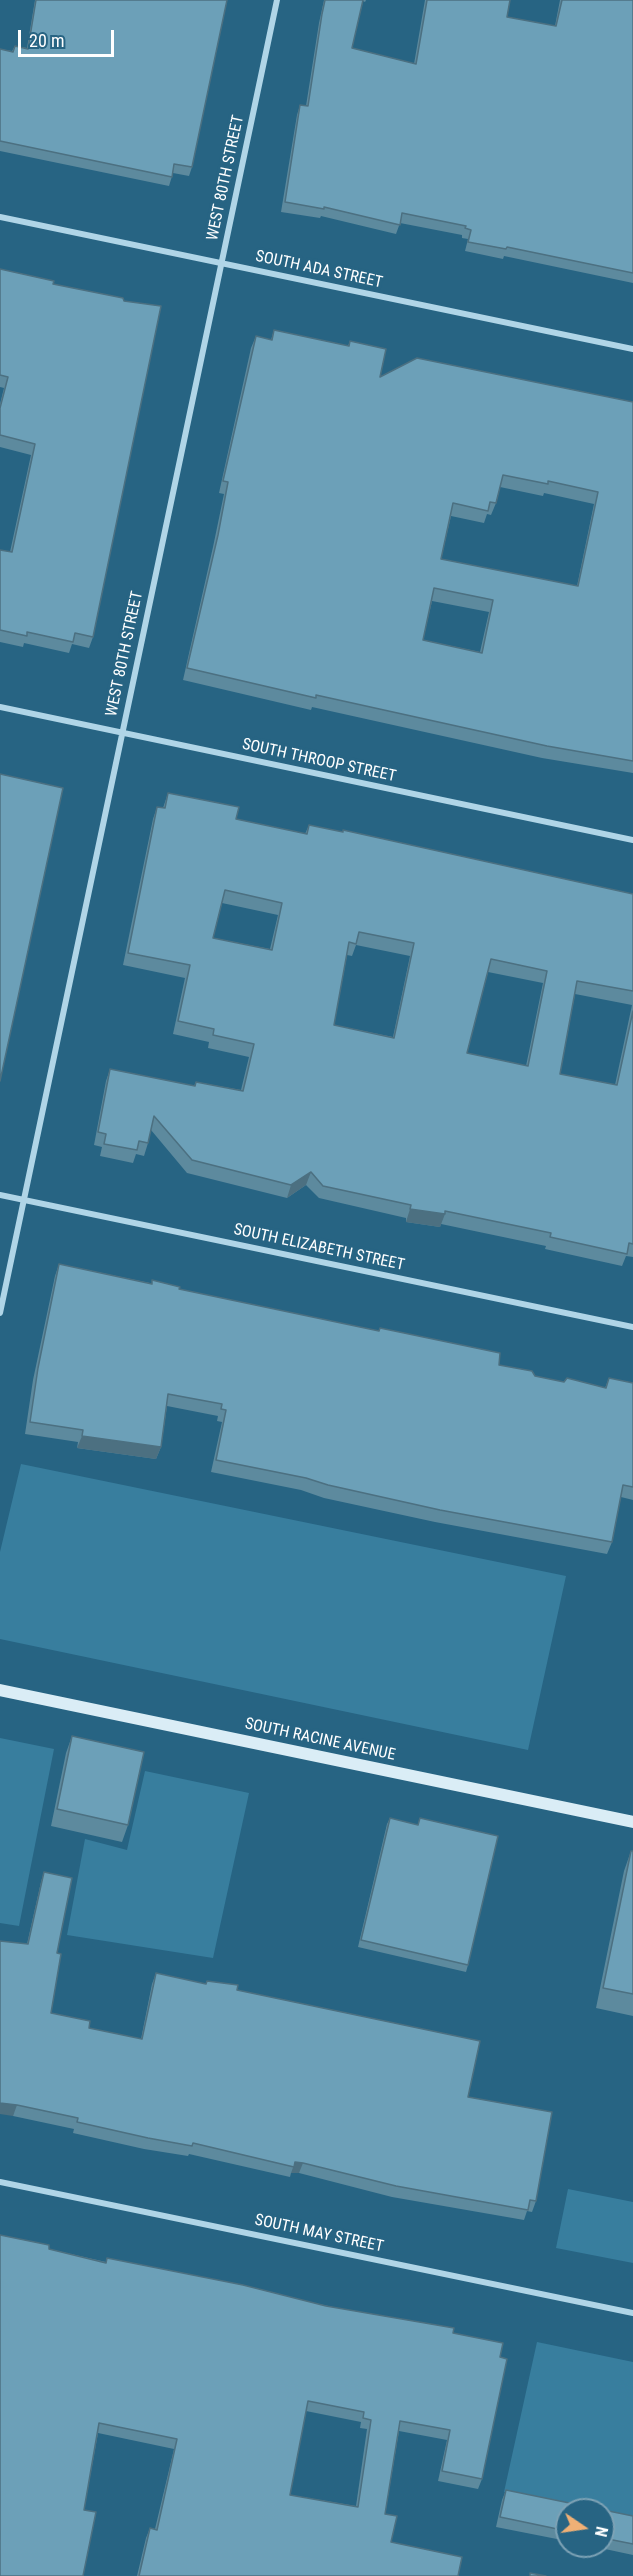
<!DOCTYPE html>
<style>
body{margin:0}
#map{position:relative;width:633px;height:2576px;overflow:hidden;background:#276483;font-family:"Roboto Condensed",sans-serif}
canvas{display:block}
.north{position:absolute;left:555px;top:2498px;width:60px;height:60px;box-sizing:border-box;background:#276483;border:2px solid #7da2b5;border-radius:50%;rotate:103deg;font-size:16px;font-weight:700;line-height:24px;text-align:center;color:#fff}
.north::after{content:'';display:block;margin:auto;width:21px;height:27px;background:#efb076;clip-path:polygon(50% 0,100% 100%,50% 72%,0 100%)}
.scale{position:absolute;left:18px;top:30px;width:96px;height:27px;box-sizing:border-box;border:3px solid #fff;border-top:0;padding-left:8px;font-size:18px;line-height:21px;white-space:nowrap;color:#fff;-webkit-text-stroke:4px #276483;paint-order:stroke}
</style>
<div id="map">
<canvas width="633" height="2576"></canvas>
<div class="north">N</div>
<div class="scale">20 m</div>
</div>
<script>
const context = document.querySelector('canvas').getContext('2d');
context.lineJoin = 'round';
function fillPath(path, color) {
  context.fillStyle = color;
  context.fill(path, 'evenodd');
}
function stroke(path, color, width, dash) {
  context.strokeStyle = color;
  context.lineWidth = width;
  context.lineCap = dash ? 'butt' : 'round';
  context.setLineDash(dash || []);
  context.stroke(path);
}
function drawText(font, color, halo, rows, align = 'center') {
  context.font = font + ' "Roboto Condensed",sans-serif';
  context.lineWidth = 6;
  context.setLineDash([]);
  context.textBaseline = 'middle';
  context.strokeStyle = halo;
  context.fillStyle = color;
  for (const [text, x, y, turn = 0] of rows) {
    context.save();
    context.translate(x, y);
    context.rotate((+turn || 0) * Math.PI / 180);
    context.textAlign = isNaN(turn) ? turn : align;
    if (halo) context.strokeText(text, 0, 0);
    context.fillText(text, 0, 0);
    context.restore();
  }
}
fillPath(new Path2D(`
 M 21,1464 L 566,1576 L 528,1750 L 0,1639 L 0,1552 Z
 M 0,1738 L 54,1749 L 19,1926 L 0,1923 Z
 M 145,1771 L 249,1793 L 213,1958 L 67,1935 L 85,1839 L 127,1850 Z
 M 568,2189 L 633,2202 L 633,2263 L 556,2248 Z
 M 537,2342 L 633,2362 L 633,2518 L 504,2492 Z`), '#387e9e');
stroke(new Path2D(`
 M 0,217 L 633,349
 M 0,707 L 633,840
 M 0,1195 L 633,1327
 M 0,1313 L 277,0
 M 0,2182 L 633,2313`), '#b0d5e7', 6);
stroke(new Path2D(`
 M 0,1690 L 633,1822`), '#daedf6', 12);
fillPath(new Path2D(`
 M 35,0 L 227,0 L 192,167 L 189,176 L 173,173 L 169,186 L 0,151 L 0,49 L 12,51 L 15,46 L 27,48 Z
 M 324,0 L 366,0 L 365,2 L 363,1 L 352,48 L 414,64 L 425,0 L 510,0 L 507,17 L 555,26 L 560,0 L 633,0 L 633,283 L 504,256 L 503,259 L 465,251 L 468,239 L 462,238 L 462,235 L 400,223 L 396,234 L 321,216 L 320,218 L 281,212 L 297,115 L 300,105 L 306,106 L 319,23 Z
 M 0,269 L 53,284 L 93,637 L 89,648 L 72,644 L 69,653 L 24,643 L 23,647 L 0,642 L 0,550 L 10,552 L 31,455 L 0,447 L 0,404 L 4,388 L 0,387 Z
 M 274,330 L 348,346 L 350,341 L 380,377 L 633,402 L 633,773 L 542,758 L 312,707 L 311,710 L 183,680 L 213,547 L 224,494 L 219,493 L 251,348 L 256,336 L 271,340 ZM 500,487 L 543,496 L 544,493 L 594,504 L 577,586 L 441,559 L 451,516 L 484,523 L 487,514 L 491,515 L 496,503 ZM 432,601 L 489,612 L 480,652 L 423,640 Z
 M 168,793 L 236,819 L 305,834 L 309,825 L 633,894 L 633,1257 L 626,1256 L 622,1266 L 545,1249 L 546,1246 L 441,1224 L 440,1227 L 406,1222 L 406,1218 L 319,1198 L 306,1185 L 287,1198 L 187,1173 L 151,1130 L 148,1143 L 144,1156 L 136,1154 L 133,1163 L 100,1156 L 102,1147 L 94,1145 L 106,1081 L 110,1069 L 194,1086 L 196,1082 L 241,1090 L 249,1057 L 208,1048 L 209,1042 L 173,1034 L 185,978 L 123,965 L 153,819 L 157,807 L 163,808 ZM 222,903 L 278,915 L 270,949 L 213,938 ZM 356,945 L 410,956 L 393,1037 L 334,1025 L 347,955 L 352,956 ZM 488,972 L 543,983 L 526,1066 L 467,1053 ZM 575,994 L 632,1005 L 615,1085 L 560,1074 Z
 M 59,1264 L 379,1331 L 380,1328 L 535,1376 L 564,1382 L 605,1388 L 609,1378 L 633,1383 L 633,1500 L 621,1497 L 612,1542 L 607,1554 L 435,1522 L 324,1498 L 301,1490 L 211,1472 L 222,1422 L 217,1421 L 218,1416 L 167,1406 L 161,1447 L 156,1459 L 77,1448 L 78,1442 L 25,1434 L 33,1380 L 55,1276 Z
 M 72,1736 L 128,1825 L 122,1842 L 51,1826 L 66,1753 Z
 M 390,1818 L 418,1825 L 420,1818 L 468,1965 L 466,1972 L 358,1947 L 387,1824 Z
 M 631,1851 L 633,1851 L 633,2016 L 596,2008 L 624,1871 Z
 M 44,1872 L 57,1953 L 51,2013 L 89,2028 L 141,2039 L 152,1984 L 156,1973 L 206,1984 L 207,1981 L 237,1990 L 468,2097 L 536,2201 L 532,2212 L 527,2211 L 524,2220 L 392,2197 L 299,2173 L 291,2173 L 290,2177 L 189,2154 L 188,2156 L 144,2149 L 73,2133 L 74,2129 L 13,2116 L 27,1944 L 41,1882 Z
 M 49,2249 L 106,2262 L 107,2258 L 453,2333 L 500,2357 L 482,2479 L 478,2489 L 438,2481 L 447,2440 L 399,2431 L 385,2514 L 391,2542 L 458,2576 L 137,2576 L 146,2538 L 150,2528 L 155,2529 L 174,2449 L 98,2433 L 84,2510 ZM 306,2411 L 361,2422 L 360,2428 L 367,2429 L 356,2506 L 290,2495 Z
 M 506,2490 L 633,2516 L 633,2555 L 591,2546 L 603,2546 L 603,2510 L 567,2510 L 567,2541 L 496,2527 L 502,2500 Z`), '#5d8a9e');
fillPath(new Path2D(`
 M 311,1172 L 306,1185 L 287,1198 L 291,1185 Z
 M 410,1209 L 445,1214 L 440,1227 L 406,1222 Z
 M 82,1436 L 161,1447 L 156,1459 L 77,1448 Z
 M 0,2103 L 17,2105 L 13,2116 L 0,2114 Z
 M 295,2162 L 303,2163 L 299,2173 L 291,2173 Z`), '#4c7081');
const building = new Path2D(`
 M 36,0 L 227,0 L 192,167 L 174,164 L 172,177 L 0,141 L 0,49 L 13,52 L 15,46 L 28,49 Z
 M 325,0 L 363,0 L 352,48 L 416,64 L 427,0 L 510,0 L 507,17 L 556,26 L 562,0 L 633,0 L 633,273 L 507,247 L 506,249 L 468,242 L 471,230 L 465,228 L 466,226 L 402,213 L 400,225 L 324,207 L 324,209 L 285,202 L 300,105 L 308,106 L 322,14 Z
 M 0,269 L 54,281 L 53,284 L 123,298 L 124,301 L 161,306 L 93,637 L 75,633 L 73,642 L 27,632 L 27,636 L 0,630 L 0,550 L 12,552 L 35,444 L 0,435 L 0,408 L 8,377 L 0,375 Z
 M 274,330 L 349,346 L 350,341 L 386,349 L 380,377 L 417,358 L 633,402 L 633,761 L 547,746 L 316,695 L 316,698 L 187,668 L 218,535 L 228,482 L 223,481 L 256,336 L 272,340 ZM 503,475 L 548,484 L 548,481 L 598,492 L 578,586 L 441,559 L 453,503 L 488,511 L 490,502 L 496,503 ZM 434,588 L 493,600 L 482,653 L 423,640 Z
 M 0,774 L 63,788 L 0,1081 Z
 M 168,793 L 239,807 L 236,819 L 307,834 L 309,825 L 343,832 L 343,830 L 633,894 L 633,991 L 577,981 L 560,1074 L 617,1085 L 633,1011 L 633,1244 L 629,1243 L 627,1254 L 550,1237 L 551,1233 L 445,1211 L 445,1214 L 410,1209 L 411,1205 L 323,1186 L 311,1172 L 291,1185 L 192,1160 L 154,1116 L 148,1143 L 139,1141 L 137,1150 L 104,1144 L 106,1134 L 98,1132 L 110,1069 L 195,1086 L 196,1082 L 243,1091 L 254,1044 L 213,1035 L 214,1029 L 178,1021 L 190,965 L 128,953 L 157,807 L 165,808 ZM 225,890 L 282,903 L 272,950 L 213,938 ZM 359,932 L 414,943 L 394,1038 L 334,1025 L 349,942 L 356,944 ZM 491,959 L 547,971 L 528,1066 L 467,1053 Z
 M 59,1264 L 152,1284 L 152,1280 L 180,1287 L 179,1289 L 379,1331 L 380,1328 L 500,1353 L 499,1365 L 532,1371 L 535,1376 L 564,1382 L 567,1378 L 606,1388 L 609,1378 L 633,1383 L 633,1487 L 623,1485 L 612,1542 L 440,1510 L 328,1485 L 306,1478 L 216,1460 L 226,1410 L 221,1409 L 222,1404 L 168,1394 L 161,1447 L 82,1436 L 83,1430 L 30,1422 L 38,1368 Z
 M 72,1736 L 144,1752 L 128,1825 L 57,1809 Z
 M 390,1818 L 418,1825 L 420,1818 L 498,1836 L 468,1965 L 361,1940 Z
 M 631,1851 L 633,1851 L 633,1994 L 603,1988 Z
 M 44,1872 L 72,1878 L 57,1953 L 61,1954 L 51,2013 L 90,2021 L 89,2028 L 142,2039 L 156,1973 L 206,1984 L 207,1981 L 238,1985 L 237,1990 L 480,2041 L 468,2097 L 552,2112 L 536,2201 L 530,2200 L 528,2210 L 396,2186 L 303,2163 L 295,2162 L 294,2167 L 193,2143 L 192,2146 L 148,2138 L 77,2122 L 78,2118 L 17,2105 L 0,2103 L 0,1941 L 28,1944 Z
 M 0,2235 L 49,2245 L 49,2249 L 106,2263 L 107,2258 L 243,2285 L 326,2306 L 454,2328 L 453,2333 L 503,2343 L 500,2357 L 507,2359 L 482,2479 L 442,2471 L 450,2430 L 400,2421 L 385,2514 L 397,2516 L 391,2542 L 462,2557 L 458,2576 L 139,2576 L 150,2528 L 157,2530 L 177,2439 L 99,2423 L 84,2510 L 96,2512 L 83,2576 L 0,2576 ZM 308,2401 L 364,2412 L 363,2418 L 371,2420 L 358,2507 L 290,2495 Z
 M 506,2490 L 633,2516 L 633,2544 L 603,2538 L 603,2510 L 567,2510 L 567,2531 L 500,2517 Z
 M 530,2573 L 546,2576 L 530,2576 Z`);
fillPath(building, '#6ca0b8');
stroke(building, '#4c7081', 1.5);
drawText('16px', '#fff', '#276483', [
 ["WEST 80TH STREET",226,178,-78],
 ["SOUTH ADA STREET",319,270,12],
 ["WEST 80TH STREET",125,654,-78],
 ["SOUTH THROOP STREET",319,761,12],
 ["SOUTH ELIZABETH STREET",319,1248,12],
 ["SOUTH RACINE AVENUE",320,1740,12],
 ["SOUTH MAY STREET",319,2234,12]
]);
</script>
